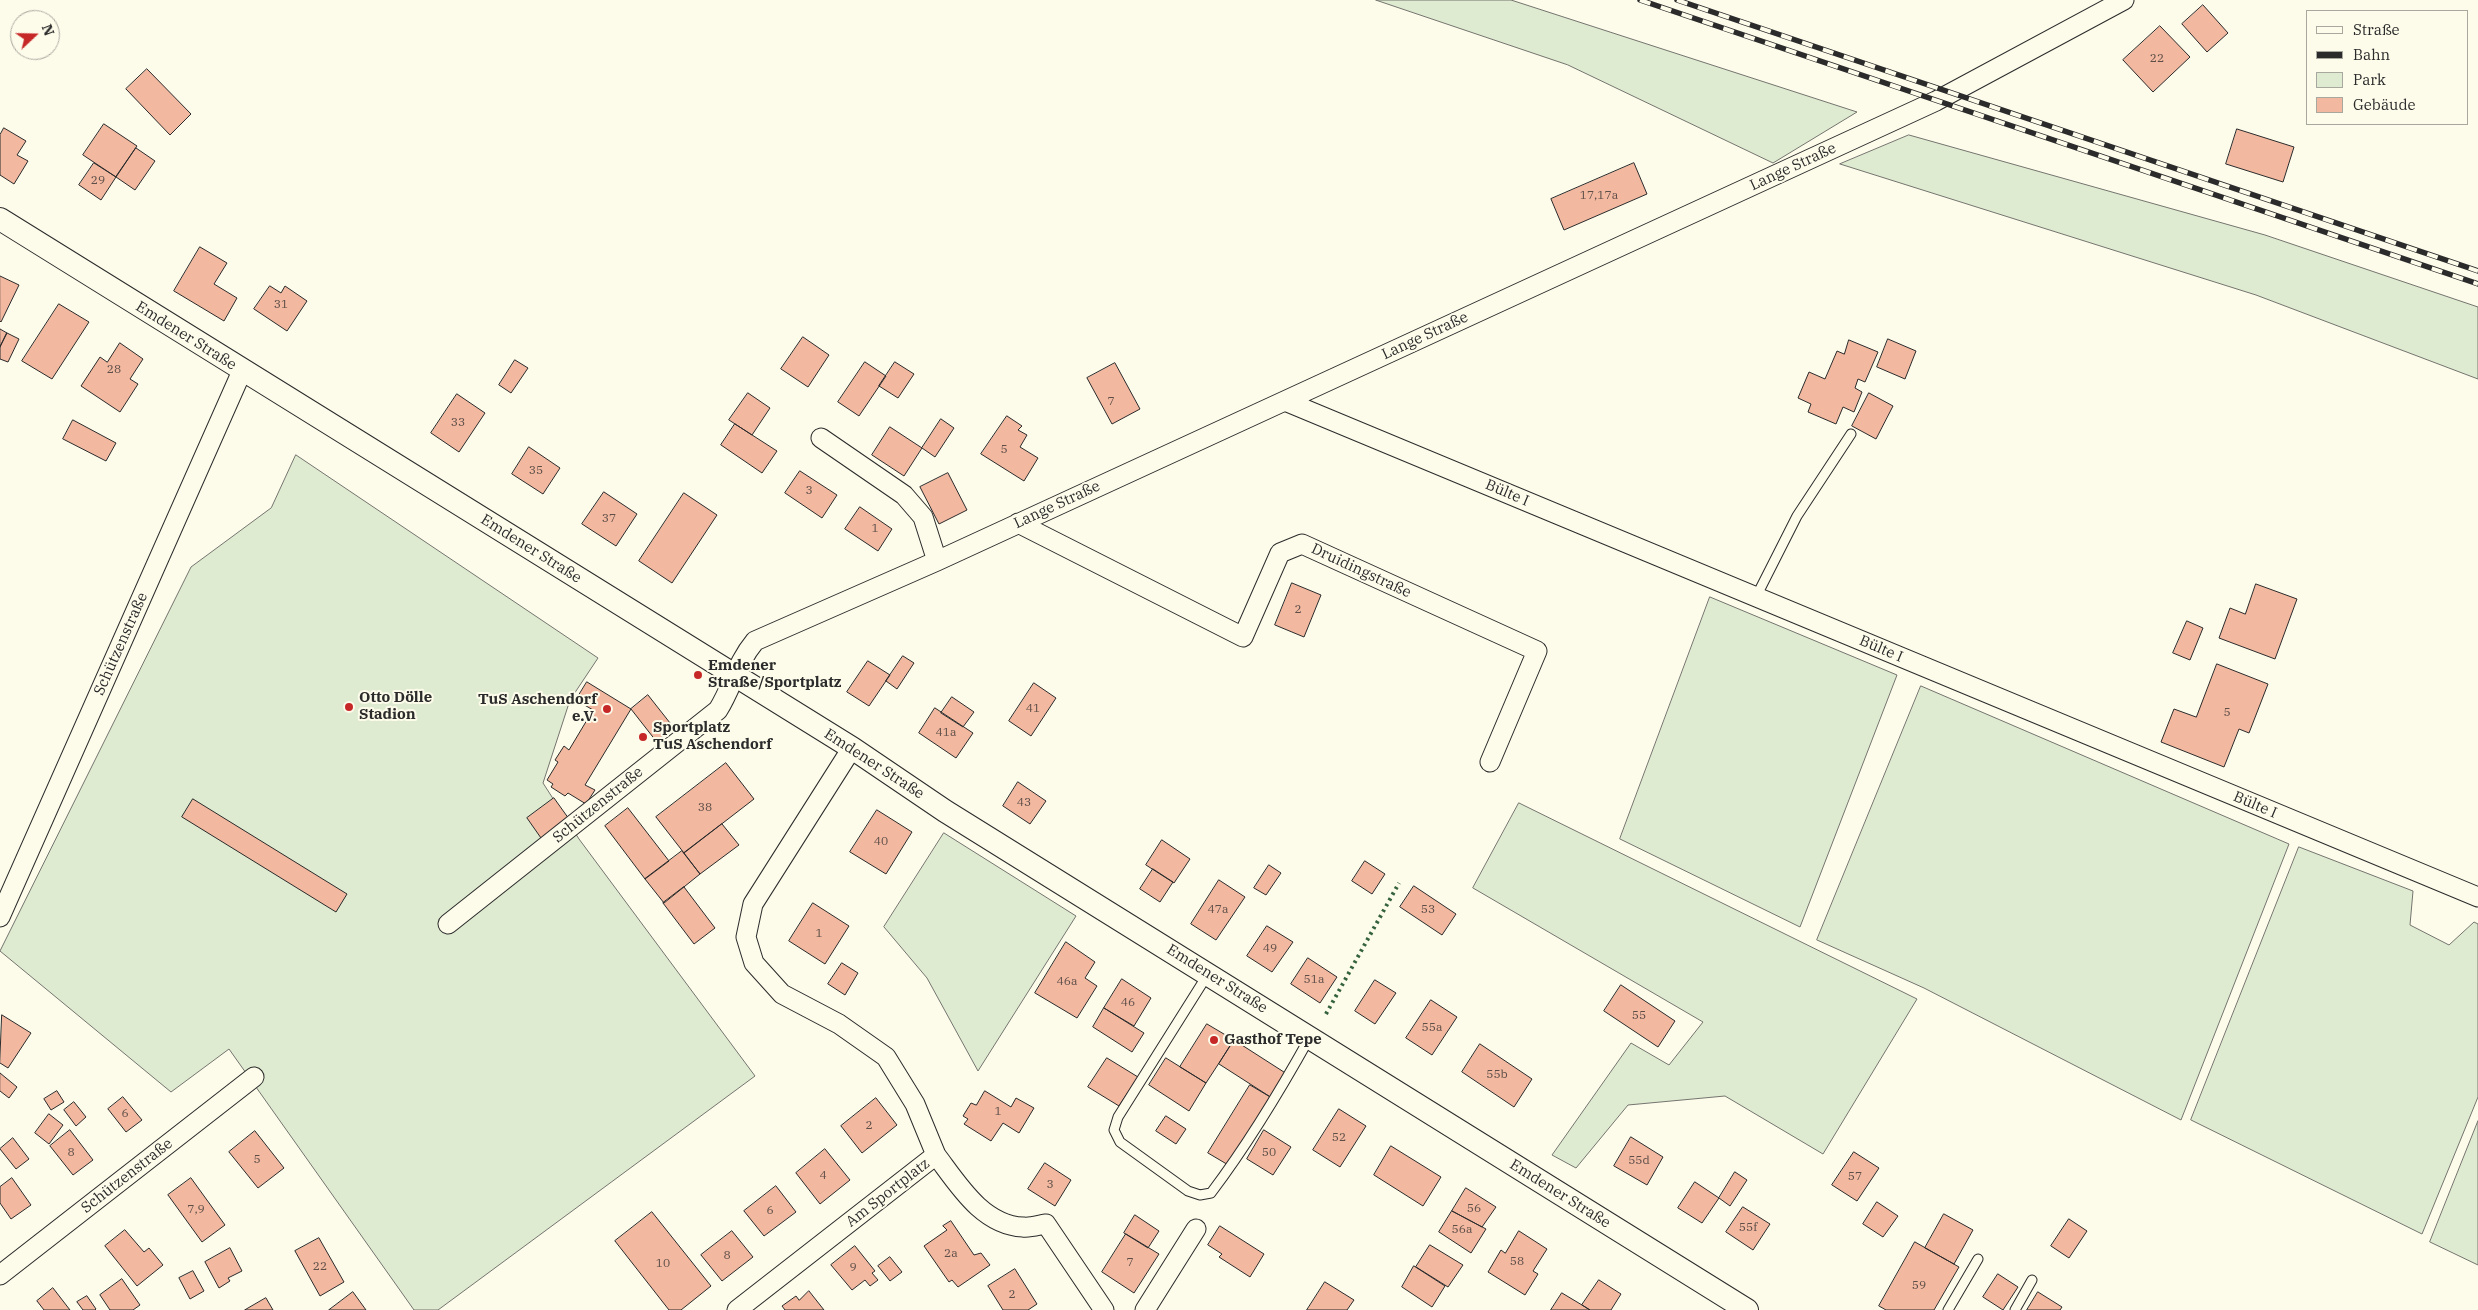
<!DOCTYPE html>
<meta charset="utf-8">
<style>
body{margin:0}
#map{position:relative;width:2478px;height:1310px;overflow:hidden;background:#fdfbea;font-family:"IBM Plex Serif",serif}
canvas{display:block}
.legend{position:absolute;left:2306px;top:10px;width:162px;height:115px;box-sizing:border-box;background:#fdfbea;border:1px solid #a9a89e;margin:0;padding:6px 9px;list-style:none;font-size:15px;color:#2b2b2b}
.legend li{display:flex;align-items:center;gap:10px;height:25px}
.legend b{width:25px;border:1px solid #a9a89e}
.north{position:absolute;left:10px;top:10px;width:50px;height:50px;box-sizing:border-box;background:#fdfbea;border:1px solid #a9a89e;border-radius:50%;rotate:69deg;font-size:14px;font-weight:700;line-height:20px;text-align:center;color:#2b2b2b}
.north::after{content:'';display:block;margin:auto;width:18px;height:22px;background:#c62828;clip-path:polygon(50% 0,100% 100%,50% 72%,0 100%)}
</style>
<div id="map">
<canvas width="2478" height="1310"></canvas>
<ul class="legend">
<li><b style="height:6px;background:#fdfbea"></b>Straße</li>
<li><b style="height:6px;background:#2b2b2b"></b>Bahn</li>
<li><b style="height:14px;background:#deebd1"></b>Park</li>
<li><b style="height:14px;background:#f2b8a0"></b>Gebäude</li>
</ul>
<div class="north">N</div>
</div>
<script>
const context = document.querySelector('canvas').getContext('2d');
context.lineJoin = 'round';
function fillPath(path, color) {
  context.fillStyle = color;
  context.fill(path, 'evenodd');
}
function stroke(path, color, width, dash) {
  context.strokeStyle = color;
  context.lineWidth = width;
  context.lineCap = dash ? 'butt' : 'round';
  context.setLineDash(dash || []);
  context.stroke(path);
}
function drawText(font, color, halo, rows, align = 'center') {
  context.font = font + ' "IBM Plex Serif",serif';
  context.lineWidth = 4;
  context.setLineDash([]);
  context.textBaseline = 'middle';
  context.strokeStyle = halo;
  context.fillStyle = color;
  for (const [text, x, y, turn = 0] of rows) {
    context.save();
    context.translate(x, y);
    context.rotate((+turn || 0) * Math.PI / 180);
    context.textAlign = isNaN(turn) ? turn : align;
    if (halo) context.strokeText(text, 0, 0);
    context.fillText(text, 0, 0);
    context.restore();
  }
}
const green = new Path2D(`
 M 1376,0 L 1511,0 L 1857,112 L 1773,163 L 1568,65 Z
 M 1909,135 L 2265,235 L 2478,307 L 2478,379 L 2256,295 L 1840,164 Z
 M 296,455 L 598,658 L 570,700 L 543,783 L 579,839 L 755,1076 L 438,1310 L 414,1310 L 229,1049 L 171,1092 L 0,951 L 191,567 L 271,508 Z
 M 1710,597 L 1897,675 L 1800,927 L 1620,839 Z
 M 1921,686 L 2289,844 L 2181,1120 L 1924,988 L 1817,940 Z
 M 1519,803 L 1917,999 L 1823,1154 L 1725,1096 L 1628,1105 L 1576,1168 L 1552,1155 L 1631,1043 L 1669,1065 L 1703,1022 L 1473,888 Z
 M 944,833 L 1076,916 L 978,1071 L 927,978 L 884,927 Z
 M 2299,847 L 2413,891 L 2410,925 L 2449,945 L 2474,922 L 2478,924 L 2478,1097 L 2422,1234 L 2191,1120 Z
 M 2478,1121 L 2478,1265 L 2430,1242 Z`);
fillPath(green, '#deebd1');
stroke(green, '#74746e', 1);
const building = new Path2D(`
 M 2203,5 L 2228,33 L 2207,52 L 2182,24 Z
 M 2160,26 L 2190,57 L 2153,92 L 2123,60 Z
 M 147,69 L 191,114 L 170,135 L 126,89 Z
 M 104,124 L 137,146 L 116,177 L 83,155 Z
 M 4,128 L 26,141 L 17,155 L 28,161 L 14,184 L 0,175 L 0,135 Z
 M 2237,129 L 2294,147 L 2283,182 L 2226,164 Z
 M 136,148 L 155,161 L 135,190 L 116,177 Z
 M 94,163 L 116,177 L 101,200 L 79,185 Z
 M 1634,163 L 1647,194 L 1564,230 L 1551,199 Z
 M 200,247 L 227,263 L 214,284 L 237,298 L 224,321 L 174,291 Z
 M 0,276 L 19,285 L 1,322 L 0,321 Z
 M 270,286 L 281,293 L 285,286 L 307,301 L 287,331 L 254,309 Z
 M 59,304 L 89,322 L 52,379 L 22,361 Z
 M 0,329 L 7,333 L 0,347 Z
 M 7,333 L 19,339 L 8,362 L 0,359 L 0,347 Z
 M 803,337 L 829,355 L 808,387 L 781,369 Z
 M 1888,339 L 1916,351 L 1905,379 L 1877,367 Z
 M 1849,340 L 1878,352 L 1865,382 L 1858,379 L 1855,388 L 1862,392 L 1854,412 L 1843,407 L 1836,424 L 1808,412 L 1811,404 L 1798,398 L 1809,372 L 1825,379 L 1837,351 L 1844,354 Z
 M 120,343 L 143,359 L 130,379 L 138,384 L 120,412 L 81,386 L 100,357 L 107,362 Z
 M 515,360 L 528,368 L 511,393 L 499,385 Z
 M 865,362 L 886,376 L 859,416 L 838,402 Z
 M 895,362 L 914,374 L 898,398 L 879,386 Z
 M 1115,363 L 1140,409 L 1112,424 L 1087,378 Z
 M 748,393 L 770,408 L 752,435 L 729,420 Z
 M 1869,393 L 1893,406 L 1876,439 L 1852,426 Z
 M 457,394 L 485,413 L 459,452 L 431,433 Z
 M 1007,416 L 1022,426 L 1018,430 L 1027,435 L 1020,447 L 1038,458 L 1024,481 L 981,454 Z
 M 941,419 L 954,428 L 935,457 L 922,448 Z
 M 73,420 L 116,443 L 106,461 L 63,439 Z
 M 735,424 L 777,451 L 762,473 L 721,445 Z
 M 890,427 L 922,448 L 904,476 L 872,455 Z
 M 529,447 L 560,468 L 543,494 L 512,474 Z
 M 800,471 L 837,495 L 822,518 L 785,493 Z
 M 948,473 L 967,510 L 939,524 L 920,487 Z
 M 604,492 L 637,514 L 616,546 L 582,524 Z
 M 684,493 L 717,515 L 672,583 L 639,561 Z
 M 860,507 L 892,529 L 878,551 L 845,529 Z
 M 1292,583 L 1321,595 L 1304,637 L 1275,625 Z
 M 2256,584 L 2297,599 L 2275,659 L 2219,638 L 2230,608 L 2245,614 Z
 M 2187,621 L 2203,628 L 2190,660 L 2173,653 Z
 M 903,656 L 914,663 L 897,689 L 886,681 Z
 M 868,661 L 890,675 L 869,706 L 847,692 Z
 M 2217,664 L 2268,684 L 2249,733 L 2239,729 L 2224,767 L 2161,742 L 2174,709 L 2196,717 Z
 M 587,682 L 631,709 L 585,785 L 595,790 L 586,804 L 568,793 L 565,796 L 551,787 L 553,784 L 547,780 L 558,762 L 555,760 L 564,746 L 569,750 L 593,710 L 576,700 Z
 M 1034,683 L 1056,698 L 1031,736 L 1009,721 Z
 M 648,695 L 674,728 L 656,741 L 631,709 Z
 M 952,697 L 974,712 L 963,727 L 941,713 Z
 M 935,708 L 973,733 L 956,758 L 919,733 Z
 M 726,763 L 754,799 L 684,853 L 656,817 Z
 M 1018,782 L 1046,801 L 1030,824 L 1003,806 Z
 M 554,798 L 569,819 L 541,838 L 527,818 Z
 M 193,799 L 347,894 L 336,912 L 182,817 Z
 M 628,808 L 669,861 L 645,879 L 605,826 Z
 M 877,810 L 912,832 L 886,874 L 850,852 Z
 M 722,824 L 739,845 L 700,874 L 684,853 Z
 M 1162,840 L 1190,859 L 1174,883 L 1146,865 Z
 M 682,851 L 700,874 L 664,903 L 645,879 Z
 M 1365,861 L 1385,874 L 1372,894 L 1352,881 Z
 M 1269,865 L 1281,873 L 1266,895 L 1254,888 Z
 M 1153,869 L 1173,882 L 1160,902 L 1140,889 Z
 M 1219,880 L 1245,897 L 1216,940 L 1191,924 Z
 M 1414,886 L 1456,914 L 1442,935 L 1400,907 Z
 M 684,887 L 715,928 L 694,944 L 663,903 Z
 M 813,903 L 849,926 L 825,964 L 789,941 Z
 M 1267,926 L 1293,942 L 1272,972 L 1247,956 Z
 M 1066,942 L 1095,962 L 1085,978 L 1097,986 L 1077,1018 L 1035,993 Z
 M 1308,958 L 1337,977 L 1320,1003 L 1291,984 Z
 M 842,963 L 858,973 L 845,995 L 828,984 Z
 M 1122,979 L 1151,998 L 1134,1026 L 1104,1008 Z
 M 1375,980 L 1396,993 L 1375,1024 L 1355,1011 Z
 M 1621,985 L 1675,1021 L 1658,1047 L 1604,1011 Z
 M 1431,1000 L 1457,1017 L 1432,1055 L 1406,1038 Z
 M 1104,1008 L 1144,1033 L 1132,1052 L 1093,1027 Z
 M 2,1015 L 31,1033 L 8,1068 L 0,1063 Z
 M 1207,1024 L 1234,1040 L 1206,1083 L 1180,1067 Z
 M 1234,1040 L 1287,1074 L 1272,1098 L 1219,1064 Z
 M 1480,1044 L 1532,1079 L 1514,1107 L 1462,1072 Z
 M 1107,1058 L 1138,1077 L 1119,1106 L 1088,1087 Z
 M 1166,1058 L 1206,1083 L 1189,1111 L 1149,1085 Z
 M 0,1073 L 17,1087 L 9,1098 L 0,1091 Z
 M 1250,1085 L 1272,1098 L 1230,1166 L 1208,1153 Z
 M 57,1091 L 64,1102 L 51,1110 L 44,1099 Z
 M 985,1091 L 1011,1107 L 1016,1098 L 1034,1108 L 1019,1133 L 1003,1123 L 991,1141 L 964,1124 L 968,1119 L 963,1116 L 971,1103 L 976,1105 Z
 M 123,1097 L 142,1120 L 126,1132 L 108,1109 Z
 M 876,1098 L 897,1125 L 862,1153 L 841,1126 Z
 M 74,1102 L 86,1117 L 76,1126 L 64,1110 Z
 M 1339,1109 L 1366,1126 L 1340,1167 L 1313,1150 Z
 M 49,1114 L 63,1125 L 49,1144 L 35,1133 Z
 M 1166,1116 L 1186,1129 L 1176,1144 L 1156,1131 Z
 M 70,1130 L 93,1160 L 73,1175 L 50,1146 Z
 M 1264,1130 L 1291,1147 L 1273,1175 L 1247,1159 Z
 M 255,1131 L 284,1168 L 258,1188 L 229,1152 Z
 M 1631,1137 L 1663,1157 L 1647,1185 L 1614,1166 Z
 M 13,1138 L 29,1159 L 16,1169 L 0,1149 Z
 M 1391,1146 L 1441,1177 L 1423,1206 L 1374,1175 Z
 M 825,1149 L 850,1180 L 820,1204 L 796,1173 Z
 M 1854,1152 L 1879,1168 L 1857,1201 L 1832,1185 Z
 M 1045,1163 L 1071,1180 L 1055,1206 L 1028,1189 Z
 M 1735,1172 L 1747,1180 L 1730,1206 L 1719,1198 Z
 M 12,1178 L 31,1205 L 11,1219 L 0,1203 L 0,1187 Z
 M 191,1178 L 225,1225 L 202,1242 L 168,1195 Z
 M 1695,1182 L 1719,1198 L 1702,1223 L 1678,1208 Z
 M 776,1186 L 796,1212 L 764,1236 L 744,1211 Z
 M 1466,1188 L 1496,1207 L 1482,1227 L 1452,1211 Z
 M 1877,1202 L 1898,1216 L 1883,1237 L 1863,1224 Z
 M 1743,1207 L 1770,1224 L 1753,1250 L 1726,1232 Z
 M 1452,1211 L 1486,1229 L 1471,1253 L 1439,1232 Z
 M 652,1212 L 711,1286 L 681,1310 L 669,1310 L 615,1241 Z
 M 1944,1214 L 1973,1230 L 1954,1264 L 1925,1248 Z
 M 1135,1215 L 1159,1231 L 1148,1248 L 1124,1233 Z
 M 2069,1219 L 2087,1231 L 2069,1258 L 2051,1246 Z
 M 951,1221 L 974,1255 L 981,1253 L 990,1265 L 958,1287 L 952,1280 L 949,1282 L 924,1246 L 947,1230 L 943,1226 Z
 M 1220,1226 L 1264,1254 L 1250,1277 L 1219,1257 L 1222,1254 L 1208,1245 Z
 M 125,1230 L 144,1252 L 149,1248 L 163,1265 L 137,1286 L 105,1246 Z
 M 732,1231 L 753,1257 L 722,1281 L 701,1255 Z
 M 1519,1231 L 1547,1249 L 1533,1271 L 1538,1274 L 1525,1295 L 1488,1272 L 1501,1250 L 1505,1253 Z
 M 1126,1234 L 1159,1254 L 1134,1293 L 1102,1272 Z
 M 319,1238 L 344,1282 L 320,1296 L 295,1251 Z
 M 1915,1242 L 1959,1267 L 1934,1310 L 1886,1310 L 1879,1306 Z
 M 1430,1245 L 1463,1265 L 1448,1287 L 1416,1267 Z
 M 855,1246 L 875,1271 L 872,1273 L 878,1280 L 870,1286 L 865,1280 L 852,1290 L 831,1265 Z
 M 230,1248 L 242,1271 L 228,1278 L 230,1281 L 219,1288 L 205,1262 Z
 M 890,1257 L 902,1272 L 890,1281 L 878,1266 Z
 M 1414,1266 L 1445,1286 L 1432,1307 L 1402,1287 Z
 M 1015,1269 L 1037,1304 L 1028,1310 L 1003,1310 L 988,1286 Z
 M 193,1271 L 204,1291 L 190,1299 L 179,1278 Z
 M 1998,1274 L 2018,1287 L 2003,1310 L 1983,1297 Z
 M 122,1279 L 140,1305 L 133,1310 L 110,1310 L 100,1295 Z
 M 1599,1280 L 1621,1294 L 1611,1310 L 1590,1310 L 1582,1305 Z
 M 1325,1282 L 1354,1300 L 1347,1310 L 1307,1310 Z
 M 53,1288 L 70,1310 L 44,1310 L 37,1301 Z
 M 809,1291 L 824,1310 L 785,1310 L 782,1306 L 796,1296 L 799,1300 Z
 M 353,1292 L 366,1310 L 329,1310 Z
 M 2038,1292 L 2062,1307 L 2060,1310 L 2027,1310 Z
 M 1562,1293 L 1582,1305 L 1590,1310 L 1551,1310 Z
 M 87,1296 L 96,1309 L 95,1310 L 83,1310 L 77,1302 Z
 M 266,1298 L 273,1310 L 245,1310 Z`);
fillPath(building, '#f2b8a0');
stroke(building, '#2b2b2b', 1);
const service = new Path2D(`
 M 1756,597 L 1797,516 L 1851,434
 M 1208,974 L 1118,1117 L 1114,1130 L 1120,1142 L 1188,1191 L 1200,1195 L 1211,1193 C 1248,1144 1280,1091 1310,1037
 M 1948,1310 L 1978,1259
 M 2015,1310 L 2032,1280`);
const minor = new Path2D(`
 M 1285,401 L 2478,897
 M 821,438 L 904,495 L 923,517 L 937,561
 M 1018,523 L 1243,637 L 1280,553 L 1302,544 L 1537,651 L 1490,762
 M 0,917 L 242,371
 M 448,924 L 718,710 C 733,686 736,664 755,641 L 937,561 L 1936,101 L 2124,0
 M 936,1155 C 958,1184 982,1225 1023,1227 C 1030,1228 1039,1225 1046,1224 L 1104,1310
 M 0,1275 L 254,1077
 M 737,1310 L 936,1155 L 915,1104 L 886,1057 L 839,1024 L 782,994 L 754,963 L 746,937 L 753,904 L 852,748
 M 1145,1310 L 1196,1229`);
const tertiary = new Path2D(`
 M 0,219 L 852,748 L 945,811 L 1747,1310`);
stroke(service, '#2b2b2b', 11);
stroke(minor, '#2b2b2b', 21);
stroke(tertiary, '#2b2b2b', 24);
stroke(service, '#fdfbea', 9);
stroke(minor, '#fdfbea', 19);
stroke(tertiary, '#fdfbea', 22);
const rail = new Path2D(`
 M 1640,0 L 2478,284
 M 1677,0 L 2478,271`);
stroke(rail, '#2b2b2b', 5.5);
stroke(rail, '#fdfbea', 4, [11]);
stroke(new Path2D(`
 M 1326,1014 L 1399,883`), '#34623c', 4, [2.5, 4]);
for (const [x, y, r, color] of [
 [698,675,5,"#c62828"],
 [349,707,5,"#c62828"],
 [607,709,5,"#c62828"],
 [643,737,5,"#c62828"],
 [1214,1040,5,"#c62828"]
]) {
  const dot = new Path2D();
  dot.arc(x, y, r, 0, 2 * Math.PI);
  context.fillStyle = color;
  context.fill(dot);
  stroke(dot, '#fdfbea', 2);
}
drawText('12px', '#5d4e48', null, [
 ["22",2157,59],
 ["29",98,181],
 ["17,17a",1599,196],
 ["31",281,305],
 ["28",114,370],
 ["7",1111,402],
 ["33",458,423],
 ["5",1004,450],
 ["35",536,471],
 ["3",809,491],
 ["37",609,519],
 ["1",875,529],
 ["2",1298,610],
 ["41",1033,709],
 ["5",2227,713],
 ["41a",946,733],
 ["43",1024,803],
 ["38",705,808],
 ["40",881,842],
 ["47a",1218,910],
 ["53",1428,910],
 ["1",819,934],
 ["49",1270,949],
 ["51a",1314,980],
 ["46a",1067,982],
 ["46",1128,1003],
 ["55",1639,1016],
 ["55a",1432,1028],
 ["55b",1497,1075],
 ["1",998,1112],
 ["6",125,1114],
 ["2",869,1126],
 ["52",1339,1138],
 ["8",71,1153],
 ["50",1269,1153],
 ["5",257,1160],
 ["55d",1639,1161],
 ["4",823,1176],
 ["57",1855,1177],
 ["3",1050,1185],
 ["56",1474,1209],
 ["7,9",196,1210],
 ["6",770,1211],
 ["55f",1748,1228],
 ["56a",1462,1230],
 ["2a",951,1254],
 ["8",727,1256],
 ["58",1517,1262],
 ["7",1130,1263],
 ["10",663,1264],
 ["22",320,1267],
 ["9",853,1268],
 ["59",1919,1286],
 ["2",1012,1295]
]);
drawText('15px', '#2b2b2b', '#fdfbea', [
 ["Lange Straße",1793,167,-25],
 ["Emdener Straße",186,336,32],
 ["Lange Straße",1425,336,-25],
 ["Bülte I",1507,493,23],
 ["Lange Straße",1057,505,-25],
 ["Emdener Straße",531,549,32],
 ["Druidingstraße",1361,571,25],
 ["Schützenstraße",121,644,-66],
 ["Bülte I",1881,649,23],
 ["Emdener Straße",874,764,33],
 ["Schützenstraße",598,805,-39],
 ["Bülte I",2255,805,23],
 ["Emdener Straße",1217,979,32],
 ["Schützenstraße",127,1176,-38],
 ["Am Sportplatz",888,1193,-38],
 ["Emdener Straße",1560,1194,32]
]);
drawText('bold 15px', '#2b2b2b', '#fdfbea', [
 ["Emdener",708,666],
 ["Straße/Sportplatz",708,683],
 ["Otto Dölle",359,698],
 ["Stadion",359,715],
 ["TuS Aschendorf",597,700,"right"],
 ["e.V.",597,717,"right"],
 ["Sportplatz",653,728],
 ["TuS Aschendorf",653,745],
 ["Gasthof Tepe",1224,1040]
], 'left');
</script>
